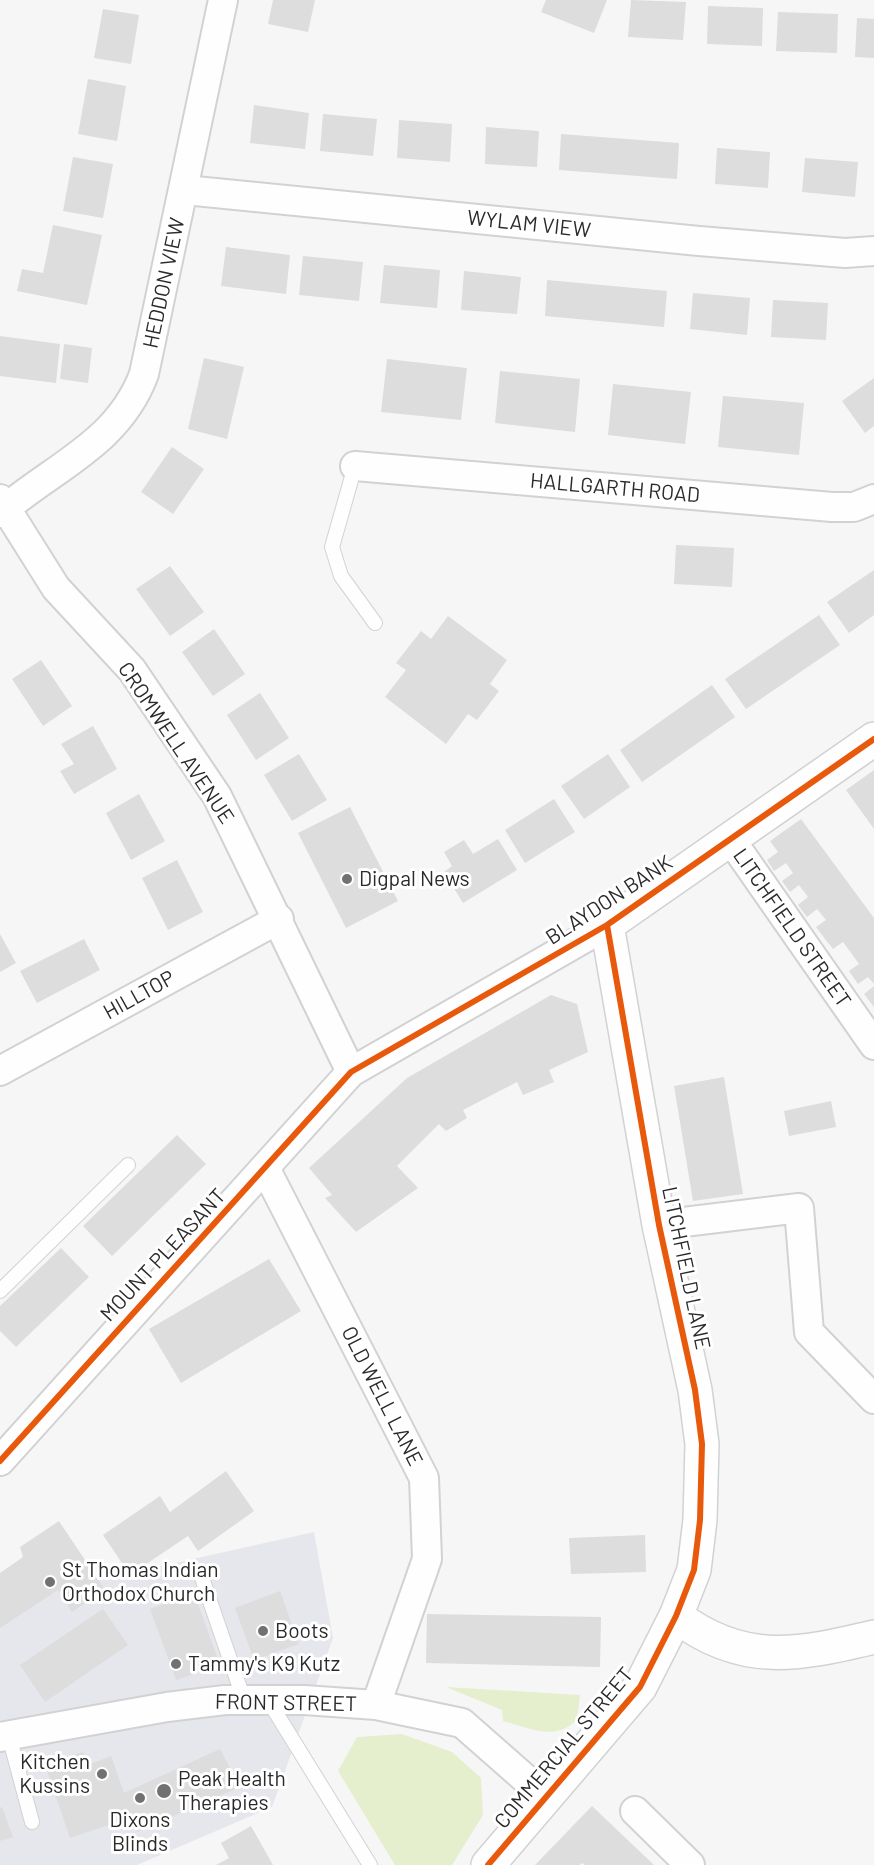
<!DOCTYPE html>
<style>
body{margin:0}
canvas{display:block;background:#f6f6f7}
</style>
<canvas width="874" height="1865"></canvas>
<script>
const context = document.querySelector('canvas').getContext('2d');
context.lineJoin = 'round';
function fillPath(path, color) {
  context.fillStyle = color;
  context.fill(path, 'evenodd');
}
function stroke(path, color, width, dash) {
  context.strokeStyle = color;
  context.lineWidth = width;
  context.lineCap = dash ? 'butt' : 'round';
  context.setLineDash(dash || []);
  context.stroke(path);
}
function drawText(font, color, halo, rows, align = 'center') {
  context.font = font + ' Barlow,sans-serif';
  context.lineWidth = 6;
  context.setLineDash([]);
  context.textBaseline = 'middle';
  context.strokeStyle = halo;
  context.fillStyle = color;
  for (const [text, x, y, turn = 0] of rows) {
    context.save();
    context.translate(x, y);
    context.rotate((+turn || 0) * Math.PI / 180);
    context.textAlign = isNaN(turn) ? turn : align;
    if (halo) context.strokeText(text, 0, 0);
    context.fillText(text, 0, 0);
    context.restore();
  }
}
fillPath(new Path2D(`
 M 314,1532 L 333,1638 L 272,1807 L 137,1865 L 0,1865 L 0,1602 Z`), '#e6e7ec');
fillPath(new Path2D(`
 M 446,1687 L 580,1695 L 577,1720 C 553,1742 531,1728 503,1721 L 502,1710 Z
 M 402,1734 L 452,1752 L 481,1778 L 483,1815 L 452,1865 L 395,1865 L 338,1771 L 357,1737 Z`), '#e5efce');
fillPath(new Path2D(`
 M 273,0 L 315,0 L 308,32 L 268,24 Z
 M 546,0 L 607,0 L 594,33 L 541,12 Z
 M 631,0 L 686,2 L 683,40 L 628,37 Z
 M 708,6 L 763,8 L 762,46 L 707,44 Z
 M 103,9 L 139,15 L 131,64 L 94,58 Z
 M 778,12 L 838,14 L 837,53 L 776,51 Z
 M 857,18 L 874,19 L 874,58 L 855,57 Z
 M 88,79 L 126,86 L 117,141 L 78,134 Z
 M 254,105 L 309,113 L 305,149 L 250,143 Z
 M 323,114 L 377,119 L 373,156 L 320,151 Z
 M 399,120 L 452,124 L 450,162 L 397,158 Z
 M 486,127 L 539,131 L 537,167 L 485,164 Z
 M 561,134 L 679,143 L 677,179 L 559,170 Z
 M 717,148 L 770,152 L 768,188 L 715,184 Z
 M 73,157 L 113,164 L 103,218 L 63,211 Z
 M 805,158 L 858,162 L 855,197 L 802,192 Z
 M 53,225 L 102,235 L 87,305 L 17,291 L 22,269 L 43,273 Z
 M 226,247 L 290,255 L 286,294 L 221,286 Z
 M 303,256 L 363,262 L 359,301 L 299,295 Z
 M 384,265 L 440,270 L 437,308 L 380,303 Z
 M 464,271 L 521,277 L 517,314 L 461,310 Z
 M 547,280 L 667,291 L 664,327 L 545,316 Z
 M 693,293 L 750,298 L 747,335 L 690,329 Z
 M 773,300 L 828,303 L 826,340 L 771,337 Z
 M 0,336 L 60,344 L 56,383 L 0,376 Z
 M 64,344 L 92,348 L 88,383 L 60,379 Z
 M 204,358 L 244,367 L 227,439 L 188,429 Z
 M 387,359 L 467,368 L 461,420 L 381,412 Z
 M 500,371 L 580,379 L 575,432 L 495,423 Z
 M 874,378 L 874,426 L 865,433 L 842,401 Z
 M 613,384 L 691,392 L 685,444 L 608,435 Z
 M 723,396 L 804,403 L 799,455 L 718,447 Z
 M 172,447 L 204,469 L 173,514 L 141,492 Z
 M 676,545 L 734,548 L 732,587 L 674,584 Z
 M 170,566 L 204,612 L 170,636 L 136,589 Z
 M 874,570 L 874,615 L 849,633 L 827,602 Z
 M 819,615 L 840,645 L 746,709 L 725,679 Z
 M 448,616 L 507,660 L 490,684 L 499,691 L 477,720 L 468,714 L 446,744 L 385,697 L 406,670 L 396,663 L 421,631 L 431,639 Z
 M 214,629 L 245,674 L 213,696 L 182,652 Z
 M 41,660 L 72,706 L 43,726 L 12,679 Z
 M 712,685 L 735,717 L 642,782 L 620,750 Z
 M 260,693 L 289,738 L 256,760 L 227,715 Z
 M 93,726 L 117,769 L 74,794 L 60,771 L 74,764 L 61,744 Z
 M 299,754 L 327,800 L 292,821 L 264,775 Z
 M 608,754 L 630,787 L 584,819 L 561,786 Z
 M 874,770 L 874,829 L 846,790 Z
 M 139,794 L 165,841 L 131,860 L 106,813 Z
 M 554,799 L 575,832 L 525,863 L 505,830 Z
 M 350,807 L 398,901 L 346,928 L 298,833 Z
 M 801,819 L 874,918 L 874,984 L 868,977 L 858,984 L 849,971 L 859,964 L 843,942 L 833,949 L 825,939 L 816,927 L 826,920 L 817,909 L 807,917 L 798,905 L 808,897 L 799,885 L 790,892 L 782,881 L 793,873 L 786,863 L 774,871 L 767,860 L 778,852 L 770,841 Z
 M 498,839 L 517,870 L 463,903 L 444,872 L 452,866 L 444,852 L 464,840 L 473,854 Z
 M 177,860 L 203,912 L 168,930 L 142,878 Z
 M 0,934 L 16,963 L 0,972 Z
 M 84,939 L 100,970 L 37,1003 L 20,971 Z
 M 874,986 L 874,1007 L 864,994 Z
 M 551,995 L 577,1004 L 588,1052 L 549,1070 L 554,1082 L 523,1095 L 517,1082 L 463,1110 L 467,1118 L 446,1131 L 439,1124 L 397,1166 L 418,1188 L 356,1232 L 325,1198 L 332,1195 L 309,1168 L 407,1078 Z
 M 724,1077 L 743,1194 L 693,1201 L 674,1086 Z
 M 831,1101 L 836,1127 L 789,1136 L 784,1111 Z
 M 177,1135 L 206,1164 L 112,1256 L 83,1226 Z
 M 61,1248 L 89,1277 L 16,1347 L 0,1331 L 0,1306 Z
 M 269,1259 L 301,1311 L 181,1383 L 149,1329 Z
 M 226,1471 L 254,1511 L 198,1551 L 188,1536 L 130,1575 L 103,1535 L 160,1496 L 170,1512 Z
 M 59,1521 L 105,1590 L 72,1612 L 58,1590 L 0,1628 L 0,1573 L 23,1557 L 20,1547 Z
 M 645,1535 L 646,1572 L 571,1574 L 569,1538 Z
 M 280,1591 L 299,1644 L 254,1660 L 235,1608 Z
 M 194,1593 L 220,1665 L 176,1680 L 150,1609 Z
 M 103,1609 L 128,1645 L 45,1702 L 20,1665 Z
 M 427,1614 L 601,1617 L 600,1667 L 426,1663 Z
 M 220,1749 L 240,1787 L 137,1832 L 132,1817 L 70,1838 L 45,1765 L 83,1752 L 88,1765 L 111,1756 L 124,1793 Z
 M 592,1806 L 654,1865 L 585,1865 L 582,1863 L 580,1865 L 535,1865 Z
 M 2,1807 L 13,1837 L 0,1841 L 0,1808 Z
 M 251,1826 L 273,1865 L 216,1865 L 229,1858 L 221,1843 Z`), '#ddddde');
const lane = new Path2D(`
 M 355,466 L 332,547 L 341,576 L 375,623
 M 0,1291 L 128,1165
 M 201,1575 L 244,1700
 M 268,1700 L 370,1865
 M 9,1736 L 32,1822`);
const street = new Path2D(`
 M 185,190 L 699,241 L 845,253 L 874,251
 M 355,466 L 832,507 L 854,507 L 874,499
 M 0,499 L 56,588 L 132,670 L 217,796 L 351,1072
 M 0,513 C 53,467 118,444 144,374 L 223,0
 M 731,840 L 874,1045
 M 0,1071 L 279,919
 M 265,1168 L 424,1478 L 427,1559 L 376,1705
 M 659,1225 L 799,1208 L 809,1332 L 874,1399
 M 0,1461 L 351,1072 L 607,925
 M 0,1737 L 167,1707 L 225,1700 L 304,1700 L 376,1705 L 462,1723 L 545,1796
 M 635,1811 L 690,1865`);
const secondary = new Path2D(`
 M 676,1616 C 743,1667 798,1655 874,1637
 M 488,1865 L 640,1687 L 676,1616 L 694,1570 L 700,1520 L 702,1444 L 695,1390 L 659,1225 L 607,925 L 874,739`);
stroke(lane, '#d2d2d3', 16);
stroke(street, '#d2d2d3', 32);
stroke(secondary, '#d2d2d3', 36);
stroke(lane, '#fefefe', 14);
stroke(street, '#fefefe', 28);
stroke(secondary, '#fefefe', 33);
stroke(new Path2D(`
 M 0,1461 L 351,1072 L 607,925 L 874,739
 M 488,1865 L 640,1687 L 676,1616 L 694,1570 L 700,1520 L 702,1444 L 695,1390 L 659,1225 L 607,925`), '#e8590c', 6);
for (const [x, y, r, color] of [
 [347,879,6,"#717172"],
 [50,1582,6,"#717172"],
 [263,1631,6,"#717172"],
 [176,1664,6,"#717172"],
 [102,1774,6,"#717172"],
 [164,1791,8,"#717172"],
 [140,1798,6,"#717172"]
]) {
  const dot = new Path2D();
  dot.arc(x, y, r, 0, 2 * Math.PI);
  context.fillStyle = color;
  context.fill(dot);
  stroke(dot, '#fff', 2);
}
drawText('21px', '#2a2a2a', '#fff', [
 ["WYLAM VIEW",529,224,6],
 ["HEDDON VIEW",164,283,-78],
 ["HALLGARTH ROAD",615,488,5],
 ["CROMWELL AVENUE",176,743,56],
 ["BLAYDON BANK",609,900,-33],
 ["LITCHFIELD STREET",792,928,55],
 ["HILLTOP",139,995,-29],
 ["MOUNT PLEASANT",163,1255,-47],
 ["LITCHFIELD LANE",686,1268,78],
 ["OLD WELL LANE",382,1396,63],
 ["FRONT STREET",286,1703,1],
 ["COMMERCIAL STREET",564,1748,-50]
]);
drawText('21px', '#2a2a2a', '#fff', [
 ["Digpal News",359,879],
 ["St Thomas Indian",62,1570],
 ["Orthodox Church",62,1594],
 ["Boots",275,1631],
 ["Tammy's K9 Kutz",188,1664],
 ["Kitchen",90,1762,"right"],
 ["Kussins",90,1786,"right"],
 ["Peak Health",178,1779],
 ["Therapies",178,1803],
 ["Dixons",140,1820,"center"],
 ["Blinds",140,1844,"center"]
], 'left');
</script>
